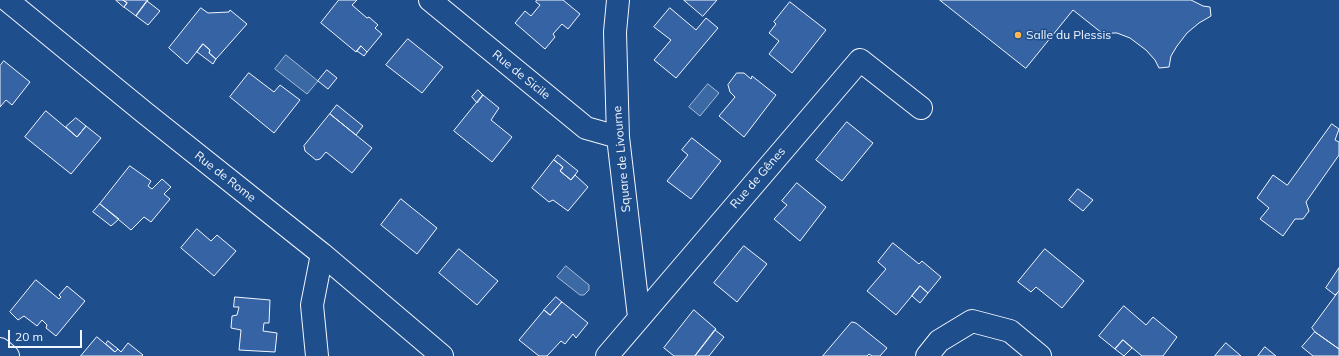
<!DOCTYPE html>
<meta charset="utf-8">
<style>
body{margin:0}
#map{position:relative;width:1339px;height:356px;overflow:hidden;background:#1f4e8c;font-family:Mulish,sans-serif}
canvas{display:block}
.scale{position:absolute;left:8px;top:330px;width:74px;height:18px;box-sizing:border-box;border:2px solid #f2f6ff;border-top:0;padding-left:5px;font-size:12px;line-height:14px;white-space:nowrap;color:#f2f6ff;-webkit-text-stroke:3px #1f4e8c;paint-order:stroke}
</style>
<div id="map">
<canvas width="1339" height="356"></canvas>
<div class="scale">20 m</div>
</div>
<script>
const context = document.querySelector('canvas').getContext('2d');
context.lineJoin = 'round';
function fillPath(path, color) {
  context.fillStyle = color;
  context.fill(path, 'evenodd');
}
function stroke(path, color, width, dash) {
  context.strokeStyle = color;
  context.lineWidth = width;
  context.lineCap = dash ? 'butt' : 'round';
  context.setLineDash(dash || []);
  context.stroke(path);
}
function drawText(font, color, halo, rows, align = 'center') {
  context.font = font + ' Mulish,sans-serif';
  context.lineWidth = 3;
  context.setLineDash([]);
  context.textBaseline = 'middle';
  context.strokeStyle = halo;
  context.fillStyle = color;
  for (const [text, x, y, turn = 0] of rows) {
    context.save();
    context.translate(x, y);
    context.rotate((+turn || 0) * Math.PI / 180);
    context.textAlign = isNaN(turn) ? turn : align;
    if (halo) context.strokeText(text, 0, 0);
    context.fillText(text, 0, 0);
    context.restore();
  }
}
const water = new Path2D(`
 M 286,55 L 318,81 L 307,94 L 275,69 Z
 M 708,84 L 719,93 L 700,116 L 689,107 Z
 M 566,266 L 589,285 L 589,290 L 584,295 L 580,295 L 557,277 Z`);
fillPath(water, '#3b69a3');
stroke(water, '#a8bbd7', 1);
const building = new Path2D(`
 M 116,0 L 123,0 L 127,3 L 124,7 Z
 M 123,0 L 148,0 L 136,16 L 124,7 L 127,3 Z
 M 339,0 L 357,0 L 352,5 L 367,18 L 369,17 L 378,25 L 375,28 L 382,34 L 367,52 L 361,46 L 356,52 L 321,23 Z
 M 537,0 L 563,0 L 580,14 L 568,29 L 562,24 L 553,34 L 555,37 L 545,49 L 515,23 L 525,11 L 531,16 L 540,5 L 536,2 Z
 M 684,0 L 717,0 L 703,16 Z
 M 940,0 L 1191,0 L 1203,6 L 1210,7 L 1211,16 L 1199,23 L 1187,33 L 1177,46 L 1171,56 L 1169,67 L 1159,68 L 1155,60 L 1146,50 L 1130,38 L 1117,33 L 1112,33 L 1107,37 L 1073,10 L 1026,68 Z
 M 147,1 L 160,11 L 148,25 L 136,16 Z
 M 790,2 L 826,30 L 792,73 L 769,54 L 779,41 L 769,33 L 776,24 L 774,22 Z
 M 201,8 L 208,13 L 229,12 L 230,10 L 247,24 L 216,59 L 209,53 L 210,50 L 203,44 L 187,64 L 169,48 Z
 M 670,8 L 696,30 L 706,18 L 718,28 L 676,78 L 654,60 L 671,40 L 654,27 Z
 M 408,39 L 443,67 L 422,93 L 386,65 Z
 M 203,44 L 210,50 L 209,53 L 216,59 L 213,64 L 197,52 Z
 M 361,46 L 367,52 L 364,56 L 357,51 Z
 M 4,61 L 30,82 L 12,105 L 6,100 L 0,107 L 0,66 Z
 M 327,70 L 337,78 L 328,89 L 318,81 Z
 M 249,73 L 274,92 L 280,85 L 300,100 L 274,133 L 230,97 Z
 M 737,73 L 744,73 L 751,79 L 752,76 L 776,95 L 744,137 L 719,116 L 735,97 L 730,92 L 728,85 Z
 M 478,90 L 483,95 L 477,103 L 472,97 Z
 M 483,95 L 499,108 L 491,120 L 512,137 L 492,162 L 454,131 Z
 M 337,105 L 363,126 L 356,135 L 330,114 Z
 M 46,111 L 77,137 L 86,126 L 101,138 L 71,174 L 25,137 Z
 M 330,114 L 372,148 L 352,173 L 326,152 L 320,159 L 316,160 L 305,151 L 304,146 Z
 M 76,118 L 86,126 L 77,137 L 66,127 Z
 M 847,122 L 873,143 L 842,181 L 816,160 Z
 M 1332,124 L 1339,129 L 1335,140 L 1339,142 L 1339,155 L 1306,202 L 1309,211 L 1303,219 L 1295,219 L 1283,236 L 1260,219 L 1269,208 L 1257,198 L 1273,175 L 1287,185 Z
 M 692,138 L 721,161 L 691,199 L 667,181 L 688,155 L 682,150 Z
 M 558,155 L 578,171 L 571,180 L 560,171 L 563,167 L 554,160 Z
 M 554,160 L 563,167 L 560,171 L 571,180 L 575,175 L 588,187 L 568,211 L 553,200 L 549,202 L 532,188 Z
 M 130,166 L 151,181 L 148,186 L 152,189 L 162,179 L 171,187 L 164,194 L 170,199 L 151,222 L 144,217 L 131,230 L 100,204 Z
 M 797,183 L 826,207 L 800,241 L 774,219 L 787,205 L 782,201 Z
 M 1078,189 L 1093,200 L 1083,211 L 1069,200 Z
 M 401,199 L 437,228 L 417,254 L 381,225 Z
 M 100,204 L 119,219 L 111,226 L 93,212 Z
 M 197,229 L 211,241 L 217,235 L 236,251 L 214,276 L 181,248 Z
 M 893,243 L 919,264 L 922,261 L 941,277 L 928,293 L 920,286 L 896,315 L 867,291 L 886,269 L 878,262 Z
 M 744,246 L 767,264 L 737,302 L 714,283 Z
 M 459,249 L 498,281 L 477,305 L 439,273 Z
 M 1045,249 L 1084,281 L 1062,308 L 1036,287 L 1031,292 L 1018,282 Z
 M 1339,268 L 1339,291 L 1335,295 L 1326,288 Z
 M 36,280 L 59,299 L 61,297 L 59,295 L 67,286 L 85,301 L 56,336 L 46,328 L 47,325 L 42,320 L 37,326 L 24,316 L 18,320 L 10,312 Z
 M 920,286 L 928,293 L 920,303 L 912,296 Z
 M 1339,291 L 1339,349 L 1315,332 L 1312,328 Z
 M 235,297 L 270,300 L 269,323 L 264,323 L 263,331 L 277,333 L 275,352 L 239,350 L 241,330 L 231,328 L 232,316 L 237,315 L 239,307 L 234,307 Z
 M 556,297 L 562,302 L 550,315 L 544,310 Z
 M 562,302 L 588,323 L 576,338 L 573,334 L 565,344 L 561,341 L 547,356 L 539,356 L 519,340 L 544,310 L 550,315 Z
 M 1124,306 L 1146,325 L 1153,317 L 1177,337 L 1163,356 L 1142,356 L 1123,340 L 1115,349 L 1099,336 Z
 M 694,310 L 716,329 L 695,356 L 674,356 L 664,348 Z
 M 852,322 L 856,323 L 887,348 L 880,356 L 872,356 L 869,354 L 867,356 L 823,356 Z
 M 715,330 L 724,337 L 709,356 L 695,356 Z
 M 1315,332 L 1339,349 L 1339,356 L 1313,356 L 1302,347 Z
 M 97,337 L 115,352 L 118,349 L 121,352 L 128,343 L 143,355 L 142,356 L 81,356 Z
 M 1123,340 L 1132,348 L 1124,356 L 1115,349 Z
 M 108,341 L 118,349 L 115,352 L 106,344 Z
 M 1226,343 L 1241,356 L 1215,356 Z
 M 1265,347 L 1276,356 L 1258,356 Z`);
fillPath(building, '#3563a3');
stroke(building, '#f2f6ff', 1);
const minor = new Path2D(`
 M 7,0 L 145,113 L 322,254 L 442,356
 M 430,0 L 586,128 L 618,137
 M 618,0 L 615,32 L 618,137 L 639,317
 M 0,349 L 8,356
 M 317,356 L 312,305 L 322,254
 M 607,356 L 860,60 L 921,108
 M 927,356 L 939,341 L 972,321 L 1010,331 L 1040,356`);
stroke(minor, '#f2f6ff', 24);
stroke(minor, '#1f4e8c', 22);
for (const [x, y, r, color] of [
 [1018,35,4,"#ffb74d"]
]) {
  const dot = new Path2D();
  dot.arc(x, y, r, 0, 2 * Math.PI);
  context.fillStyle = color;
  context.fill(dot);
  stroke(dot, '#1f4e8c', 1.5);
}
drawText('12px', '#f2f6ff', '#1f4e8c', [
 ["Salle du Plessis",1026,35]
], 'left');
drawText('12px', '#f2f6ff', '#1f4e8c', [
 ["Rue de Sicile",521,75,39],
 ["Square de Livourne",622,159,-95],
 ["Rue de Rome",225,177,38],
 ["Rue de Gênes",758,178,-49]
]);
</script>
